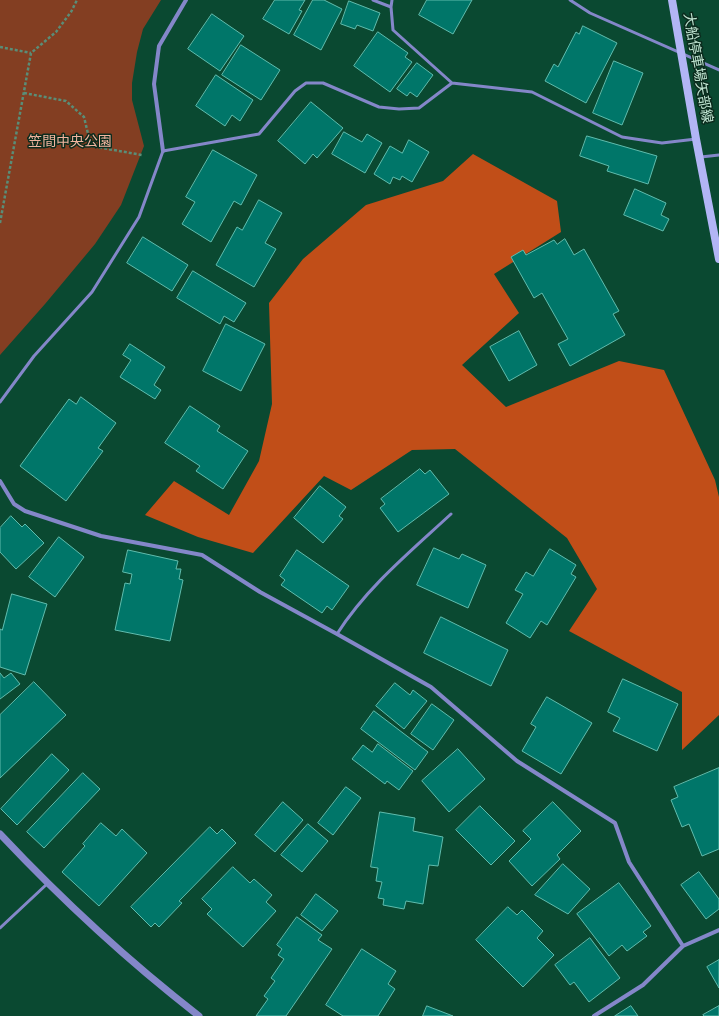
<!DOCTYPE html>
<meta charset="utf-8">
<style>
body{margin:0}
canvas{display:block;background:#0a4931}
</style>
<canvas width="719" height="1016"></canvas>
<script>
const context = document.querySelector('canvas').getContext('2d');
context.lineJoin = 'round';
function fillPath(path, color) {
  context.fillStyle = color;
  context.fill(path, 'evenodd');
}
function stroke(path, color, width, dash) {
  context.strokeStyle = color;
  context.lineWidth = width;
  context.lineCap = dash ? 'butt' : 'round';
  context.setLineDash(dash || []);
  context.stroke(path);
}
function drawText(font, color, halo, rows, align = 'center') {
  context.font = font + ' "Titillium Web","Noto Sans JP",sans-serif';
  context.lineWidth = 3;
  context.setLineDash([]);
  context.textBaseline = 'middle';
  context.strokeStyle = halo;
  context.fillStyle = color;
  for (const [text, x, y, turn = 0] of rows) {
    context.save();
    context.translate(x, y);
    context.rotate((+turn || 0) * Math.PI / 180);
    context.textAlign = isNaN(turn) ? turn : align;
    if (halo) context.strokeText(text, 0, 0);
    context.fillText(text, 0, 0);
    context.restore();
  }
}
fillPath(new Path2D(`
 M 0,0 L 161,0 L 143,29 L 137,52 L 132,83 L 132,100 L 144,146 L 121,205 L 95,244 L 45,304 L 0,355 Z`), '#833e22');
fillPath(new Path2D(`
 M 473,154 L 557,201 L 561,232 L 494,274 L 519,313 L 462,365 L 506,407 L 619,361 L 664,370 L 715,480 L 719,497 L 719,715 L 682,750 L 682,692 L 569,631 L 597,589 L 567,538 L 455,449 L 412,450 L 351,490 L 324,476 L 253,553 L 198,537 L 145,515 L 174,481 L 229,515 L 259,461 L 272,404 L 269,303 L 303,259 L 366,205 L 443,181 Z`), '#c14e18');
const building = new Path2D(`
 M 275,0 L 305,0 L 299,10 L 302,11 L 289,34 L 263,19 Z
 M 313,0 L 324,0 L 342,9 L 321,50 L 294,35 Z
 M 427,0 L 472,0 L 453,34 L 419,15 Z
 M 349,1 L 380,13 L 373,31 L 357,25 L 355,29 L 341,24 Z
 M 212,14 L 244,36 L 220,71 L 188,49 Z
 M 583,26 L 617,43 L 586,103 L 545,81 L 554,64 L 558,67 L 576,32 L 579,34 Z
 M 378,32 L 408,53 L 405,57 L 412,62 L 390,92 L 354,66 Z
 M 241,45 L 280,70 L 261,100 L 222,75 Z
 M 614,61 L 643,73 L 622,125 L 593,113 Z
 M 417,63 L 433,75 L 417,97 L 410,92 L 407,96 L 397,89 Z
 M 216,75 L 253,100 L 240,121 L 232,115 L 225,126 L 196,106 Z
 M 311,102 L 343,128 L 317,158 L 313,154 L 305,164 L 278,141 Z
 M 344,132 L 362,142 L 367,134 L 382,143 L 365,173 L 332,154 Z
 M 587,136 L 657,156 L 648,184 L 607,171 L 609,166 L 580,156 Z
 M 409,140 L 429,152 L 412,182 L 402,176 L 400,180 L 393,177 L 390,184 L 374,174 L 390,146 L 402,153 Z
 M 213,150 L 257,175 L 241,205 L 234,201 L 211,242 L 182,224 L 195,202 L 186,197 Z
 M 635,189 L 666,203 L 661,215 L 669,219 L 663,231 L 624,215 Z
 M 259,200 L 282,213 L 265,243 L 276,249 L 254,287 L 216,265 L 237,227 L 242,230 Z
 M 143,237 L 188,265 L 172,291 L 127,263 Z
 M 565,239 L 574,255 L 584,249 L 619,311 L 613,314 L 625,335 L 570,366 L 558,344 L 568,339 L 542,293 L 534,298 L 511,257 L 523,250 L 526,255 L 554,240 L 557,244 Z
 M 193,271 L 246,303 L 234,322 L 224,316 L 220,324 L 177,298 Z
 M 226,324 L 265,344 L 241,391 L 203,371 Z
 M 519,331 L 537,365 L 509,381 L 490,347 Z
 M 130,344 L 165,367 L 154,385 L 161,390 L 155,399 L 120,377 L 131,360 L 123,355 Z
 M 81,397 L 116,423 L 98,448 L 103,451 L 66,501 L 20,466 L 69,399 L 76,404 Z
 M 190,406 L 220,426 L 217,431 L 248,451 L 223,489 L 196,471 L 200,466 L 165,443 Z
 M 420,469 L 425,474 L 430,470 L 449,494 L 398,532 L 380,508 L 385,504 L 381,499 Z
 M 320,486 L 346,507 L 339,516 L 343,519 L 323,543 L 294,518 Z
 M 11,516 L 22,527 L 25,524 L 44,543 L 16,569 L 0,552 L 0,528 Z
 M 59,537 L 84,557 L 55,597 L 29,577 Z
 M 434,548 L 459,559 L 462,554 L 486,565 L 468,608 L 417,585 Z
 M 550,549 L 576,565 L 571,574 L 576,577 L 547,625 L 541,621 L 530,638 L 506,623 L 523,594 L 515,590 L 526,572 L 533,576 Z
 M 128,550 L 178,561 L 176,569 L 181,569 L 179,579 L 183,580 L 170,641 L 115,630 L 125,583 L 130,584 L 132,574 L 123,572 Z
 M 297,550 L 349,586 L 332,610 L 327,606 L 322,613 L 281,585 L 285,580 L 280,576 Z
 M 12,594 L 47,604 L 25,675 L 0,667 L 0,629 L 2,630 Z
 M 441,617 L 508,650 L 491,686 L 424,653 Z
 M 0,673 L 4,678 L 11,673 L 20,684 L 0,699 Z
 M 623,679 L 678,704 L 657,751 L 613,731 L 620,718 L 608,712 Z
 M 34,682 L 66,715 L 0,778 L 0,715 Z
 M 395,683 L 410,695 L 413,690 L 427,701 L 404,729 L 376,706 Z
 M 547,697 L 592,723 L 561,774 L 522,751 L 536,727 L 531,724 Z
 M 432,704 L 454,720 L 433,750 L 411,734 Z
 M 374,711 L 428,752 L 415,770 L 361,729 Z
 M 378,744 L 413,771 L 399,790 L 387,781 L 385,784 L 352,759 L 363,745 L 372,752 Z
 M 458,749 L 485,779 L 449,812 L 422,781 Z
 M 52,754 L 69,770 L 17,825 L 1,809 Z
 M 719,768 L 719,849 L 702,856 L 689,824 L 682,827 L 671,800 L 678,797 L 674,787 Z
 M 83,773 L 100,789 L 44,848 L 27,832 Z
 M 346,787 L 361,798 L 333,835 L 318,823 Z
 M 283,802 L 303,820 L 275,852 L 255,835 Z
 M 553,802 L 581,831 L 557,855 L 560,859 L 532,886 L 509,861 L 531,839 L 523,831 Z
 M 480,806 L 515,841 L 491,865 L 456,830 Z
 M 380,812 L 415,818 L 413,831 L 443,837 L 438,866 L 429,865 L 423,904 L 406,901 L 404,909 L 383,905 L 384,899 L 378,898 L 382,882 L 376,881 L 378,868 L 371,867 Z
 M 101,823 L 116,836 L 122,829 L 147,853 L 99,906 L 62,872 L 85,846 L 83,844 Z
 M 308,824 L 328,841 L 302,872 L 281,855 Z
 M 210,827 L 217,834 L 222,829 L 236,843 L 179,901 L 182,903 L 159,927 L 155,923 L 151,927 L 131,907 Z
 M 563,864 L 590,889 L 568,914 L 535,895 Z
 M 233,867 L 250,883 L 254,879 L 272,895 L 266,902 L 276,911 L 243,947 L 207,914 L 212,909 L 202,899 Z
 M 699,872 L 719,899 L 719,909 L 706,919 L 681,885 Z
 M 619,883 L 651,926 L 643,932 L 647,936 L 627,951 L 622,945 L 609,956 L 577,914 Z
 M 316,894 L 338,911 L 322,931 L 301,915 Z
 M 508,907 L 517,915 L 522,910 L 543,931 L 537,938 L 554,955 L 523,987 L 476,940 Z
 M 297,917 L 322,935 L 318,940 L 332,949 L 286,1016 L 256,1016 L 268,999 L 264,996 L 275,981 L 271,978 L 284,959 L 278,955 L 282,949 L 277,945 Z
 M 590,938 L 620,978 L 589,1002 L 574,982 L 570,985 L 555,965 Z
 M 362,949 L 396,971 L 388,984 L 395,989 L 378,1016 L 343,1016 L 326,1005 Z
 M 719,960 L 719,988 L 707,967 Z
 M 427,1006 L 453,1016 L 423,1016 Z
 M 631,1006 L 638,1016 L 615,1016 Z
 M 719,1006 L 719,1016 L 704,1016 L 703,1015 Z`);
fillPath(building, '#007669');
stroke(building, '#5fbcad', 1);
stroke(new Path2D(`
 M 0,47 L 31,53
 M 24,93 L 66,101 L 84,117 L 91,146 L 142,155
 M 0,223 L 31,53 L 56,32 L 71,12 L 77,0`), '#5a8d77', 2.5, [3, 2]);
stroke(new Path2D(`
 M 373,0 L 391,7
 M 392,0 L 391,7 L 393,30 L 452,83
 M 570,0 L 590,13 L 719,70
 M 701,157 L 719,155
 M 0,402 L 34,356 L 92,292 L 139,217 L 163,151 L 259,134 L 295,91 L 306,83 L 323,83 L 379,107 L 399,109 L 419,108 L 452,83 L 532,92 L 622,137 L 662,143 L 696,139
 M 337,634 C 367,587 411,551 451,514
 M 0,928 L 47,884`), '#8487c9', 3);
stroke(new Path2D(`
 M 163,151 L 154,84 L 159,46 L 186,0
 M 0,481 L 14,504 L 25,511 L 101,536 L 202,555 L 260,592 L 337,634 L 431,687 L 517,761 L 615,823 L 629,862 L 683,946
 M 594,1016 L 643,985 L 683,946 L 719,930`), '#8487c9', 4);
stroke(new Path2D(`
 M 0,834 C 62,900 128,961 199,1016`), '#8487c9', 7);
stroke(new Path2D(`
 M 672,0 L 696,139 L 719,259`), '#b2b5f5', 8);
drawText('14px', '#c0e4d1', '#0b2b1d', [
 ["大船停車場矢部線",697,68,80]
]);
drawText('14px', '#f1b59f', '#0b2b1d', [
 ["笠間中央公園",70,143]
]);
</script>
